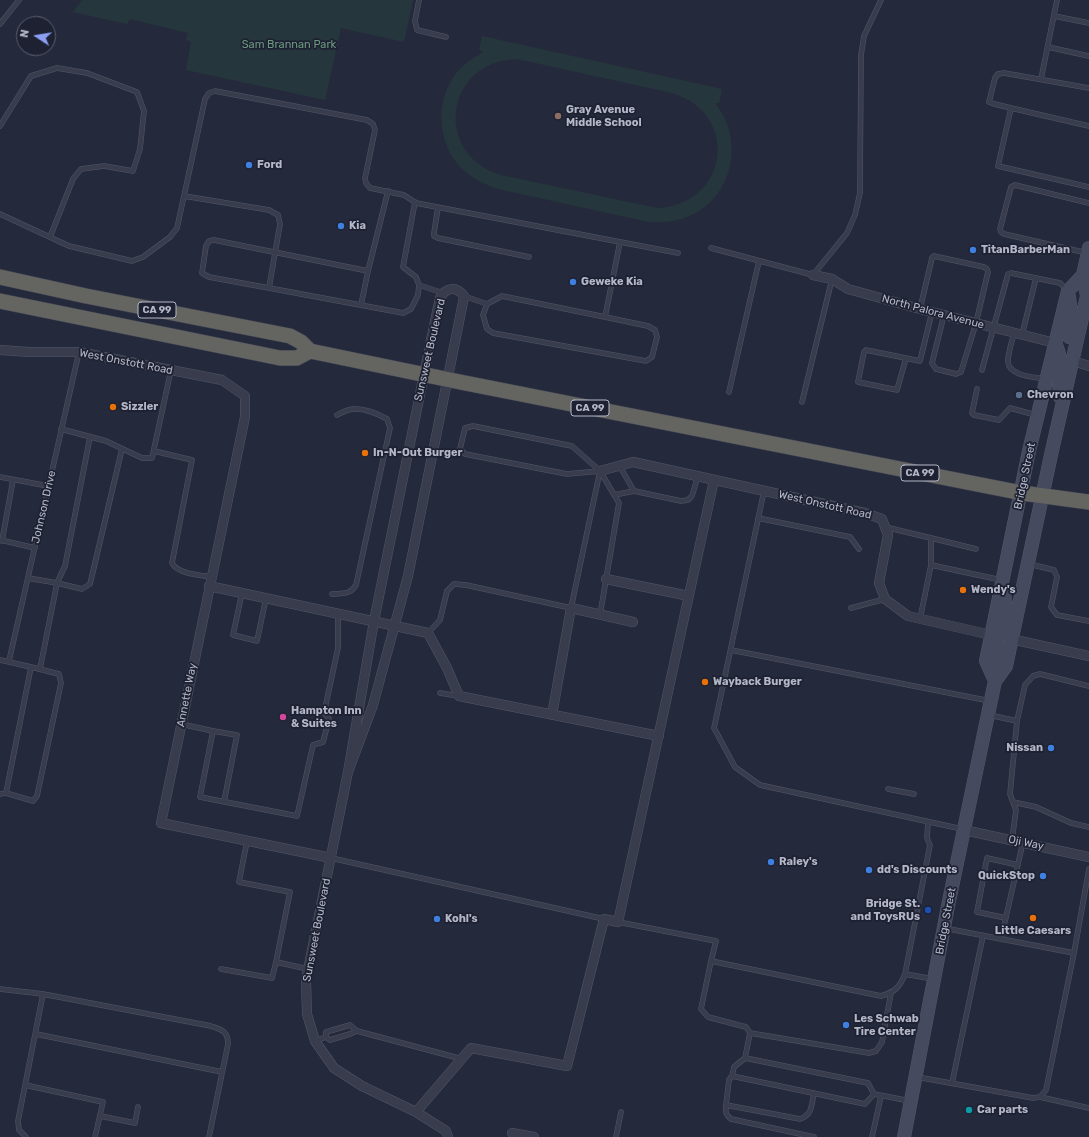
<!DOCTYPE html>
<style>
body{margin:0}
#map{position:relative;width:1089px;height:1137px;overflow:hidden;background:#242a3c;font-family:Rubik,sans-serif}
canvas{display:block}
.north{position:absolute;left:16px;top:16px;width:40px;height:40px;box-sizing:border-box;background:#1d2131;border:1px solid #595d6d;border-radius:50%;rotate:282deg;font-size:11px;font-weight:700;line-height:16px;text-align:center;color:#b4b7c8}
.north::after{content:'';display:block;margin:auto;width:14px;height:18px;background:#8c9ff4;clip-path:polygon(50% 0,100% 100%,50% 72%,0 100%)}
</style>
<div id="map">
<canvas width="1089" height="1137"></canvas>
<div class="north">N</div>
</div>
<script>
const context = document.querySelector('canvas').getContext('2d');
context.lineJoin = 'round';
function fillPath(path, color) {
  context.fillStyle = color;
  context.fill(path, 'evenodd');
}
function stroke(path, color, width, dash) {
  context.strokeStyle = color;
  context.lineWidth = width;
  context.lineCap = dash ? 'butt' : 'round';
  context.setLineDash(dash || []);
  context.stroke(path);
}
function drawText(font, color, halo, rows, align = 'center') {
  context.font = font + ' Rubik,sans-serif';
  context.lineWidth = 3.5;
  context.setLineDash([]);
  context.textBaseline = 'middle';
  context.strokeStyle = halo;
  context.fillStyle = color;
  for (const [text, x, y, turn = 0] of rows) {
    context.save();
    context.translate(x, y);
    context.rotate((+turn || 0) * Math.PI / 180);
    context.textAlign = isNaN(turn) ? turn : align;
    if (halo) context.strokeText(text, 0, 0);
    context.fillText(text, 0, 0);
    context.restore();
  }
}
fillPath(new Path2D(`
 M 82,0 L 413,0 L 404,42 L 341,28 L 325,100 L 186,70 L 191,42 L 186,40 L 188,33 L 130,19 L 127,24 L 73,12 Z
 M 482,36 L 722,89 L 719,103 L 715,103 C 747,142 731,205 681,219 C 668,223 657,223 644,221 L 498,189 C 487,185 477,181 468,174 C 437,150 433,103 457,72 C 465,63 474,57 484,52 L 479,50 ZM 517,59 L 672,93 C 741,114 729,205 657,208 L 501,175 C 432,154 445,61 517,59 Z`), '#26363d');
const service = new Path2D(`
 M 419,0 L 415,21 L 417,30 L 446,37
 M 1054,16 L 1089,23
 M 0,24 L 19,0
 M 1048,47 L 1089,56
 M 1041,79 L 1057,0
 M 1089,88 L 1004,73 L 998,74 L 995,78 L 989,102 L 994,104 L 1011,108 L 1089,126
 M 1011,108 L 998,166 L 1089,187
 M 0,126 L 31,76 L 57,68 L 87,73 L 137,92 L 144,111 L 140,149 L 133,171 L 104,166 L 81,169 L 73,179 L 50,237
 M 184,196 L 269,210 L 278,215 L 280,224 L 269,288 L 403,313 L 411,309 L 418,295 L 419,285 L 416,277 L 403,267 L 415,202
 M 438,207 L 434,233 L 434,236 L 438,238 L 529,257
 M 0,214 L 69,246 L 132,261 L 143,257 L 170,237 L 177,228 L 205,99 L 209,93 L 215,91 L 367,120 L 373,124 L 375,130 L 365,178 L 366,183 L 370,188 L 404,195 L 416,203 L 678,253
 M 711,248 L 813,275 L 847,233 L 855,215 L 860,193 L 861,55 L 864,36 L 881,0
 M 1087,253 L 1004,234 L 1001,232 L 1000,229 L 1011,187 L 1015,185 L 1089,203
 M 419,285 L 443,293
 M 269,288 L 209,277 L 202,273 L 206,246 L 209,241 L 214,240 L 368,271 L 388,191
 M 464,296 L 487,304
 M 361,305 L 368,271
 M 920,309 L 932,258 L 934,256 L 984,267 L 987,269 L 988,272 L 976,323 L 961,372 L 956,374 L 936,369 L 932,363 L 944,315
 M 605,317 L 502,296 L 487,304 L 483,315 L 487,329 L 493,333 L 646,361 L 652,357 L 657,337 L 655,330 L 648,326 L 605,317 L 620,242
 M 1014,333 C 1012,342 1008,352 1008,361 C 1008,376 1034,377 1045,379
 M 1022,335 L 1036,278
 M 906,358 L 897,390 L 858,382 L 864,352 L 866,350 L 920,361 L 932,312
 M 982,370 L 1008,274 L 1011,273 L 1060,283 L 1067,290
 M 977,389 L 972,413 L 974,415 L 999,420 L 1010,408 L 1036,415
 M 729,392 L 759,261
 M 802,402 L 832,279
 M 61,429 L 106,441 L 142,458 L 152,458 L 171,370
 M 154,451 L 192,460 L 172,563 C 178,574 199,575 211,577
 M 619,465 L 634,491
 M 0,477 L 48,486
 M 764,491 L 714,728 L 735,767 L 760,785 L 962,829
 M 614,495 L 634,491 L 681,501 L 688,500 L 692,496 L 698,476
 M 758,518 L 850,537 L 859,549
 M 885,527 L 931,538 L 931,565 L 920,619
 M 931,538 L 976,549
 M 0,540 L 35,548
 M 2,541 L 13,480
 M 1029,564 L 1054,570 L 1057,577 L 1051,607 L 1057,615 L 1089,621
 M 931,565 L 1001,580
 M 28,578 L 57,583 L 65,566 L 90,437
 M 242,593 L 233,635 L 257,641 L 266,598
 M 332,594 C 343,593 350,595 356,585 L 390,428 L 387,419 C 378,414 366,409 356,409 C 349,408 343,412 337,415
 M 851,608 L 885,599
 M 600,615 L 619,503 L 600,471 L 572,446 L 473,426 L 465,428 L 460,449 L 465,454 L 567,474 L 600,471
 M 428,633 L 440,620 L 447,591 L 454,584 L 466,585 L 571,608 L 600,471
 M 731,650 L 990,701
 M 0,660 L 31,667 L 6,793 L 0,794
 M 9,661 L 79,352
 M 40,669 L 57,583 L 82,589 L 90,584 L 122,449
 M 440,693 L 459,696
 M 989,715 L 1017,721
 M 181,724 L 213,731 L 200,797 L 297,816 L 313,745 L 323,742 L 329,719 L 324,713 L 338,648 L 338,614
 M 213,731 L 237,735 L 224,802
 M 888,789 L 914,794
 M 6,793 L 33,801 L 37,796 L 61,683 L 59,674 L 31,667
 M 1013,802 L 1036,807 L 1071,823 L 1089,827
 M 1012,840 L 1016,810 L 1010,794 L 1017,721 L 1025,685 L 1033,676 L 1040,674 L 1089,686
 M 247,841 L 239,882 L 290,892 L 276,962 L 308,969
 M 331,858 L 604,919
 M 1006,918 L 977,912 L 987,858 L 1018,865
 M 618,922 L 716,941 L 711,961
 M 1001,939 L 1023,842
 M 1074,953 L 1089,869
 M 221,969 L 272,978 L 276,962
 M 905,974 L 930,845 L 927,838 L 928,822
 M 0,989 L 43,994 L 211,1026 C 222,1030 228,1031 228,1044 L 209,1137
 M 750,1033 L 869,1053 L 876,1051 L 882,1042 L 891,993
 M 36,1034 L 222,1072
 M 326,1037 L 326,1032 L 350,1025 L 357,1031 L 462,1059
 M 315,1041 L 326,1037 L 330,1040 L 350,1034 L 357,1031
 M 745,1058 L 750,1033 L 746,1027 L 708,1017 L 701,1009 L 711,961 L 881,996 C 895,992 900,987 905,974 L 933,979
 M 745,1058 L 868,1083 L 874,1094 L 865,1104 L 732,1076 L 734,1067 Z
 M 732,1076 L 729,1080 L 726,1105 L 800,1119 C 813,1114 811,1106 814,1093
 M 917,1077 L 1033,1098 L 1040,1097 L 1046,1090 L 1074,953 L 944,928
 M 952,1083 L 983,936
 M 25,1085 L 103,1102 L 95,1137
 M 874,1094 L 910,1101
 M 1040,1097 L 1089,1108
 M 726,1105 C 725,1112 726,1115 731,1119 L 814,1137
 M 100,1116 L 135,1123 L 138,1107
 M 26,1137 L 19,1130 L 18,1121 L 43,994
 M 616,1137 L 621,1112
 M 872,1137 L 881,1096`);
const minor = new Path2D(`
 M 813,275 L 832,279 L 848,289 L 920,309 L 1055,343
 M 0,350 L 29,352 L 79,352 L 222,380 L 245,396 L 245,417 L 161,823 L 331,858
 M 1073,361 L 1089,366
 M 600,471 L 633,462 L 865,513 L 882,519 L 888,535 L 879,583 L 885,599 L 908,616 L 991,635
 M 606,579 L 689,596
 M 209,586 L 428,633 L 447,668 L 459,696 L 659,736
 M 1011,639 L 1089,656
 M 552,715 L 571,608 L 633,622
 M 348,772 L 373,705 L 408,576 L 463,302 L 464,296 C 456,286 446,287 440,298 L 431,340 L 374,621 L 348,772 L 306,980 L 307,1014 L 315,1041 L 334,1068 L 362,1086 L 416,1112 L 446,1131 L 448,1137
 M 964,830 L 1089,857
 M 416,1112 L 471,1048 L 567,1066 L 604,919 L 618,922 L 714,480
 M 512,1133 L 534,1137`);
const secondary = new Path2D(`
 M 1069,337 L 1072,319 L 1069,297
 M 1055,343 C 1065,363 1057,376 1060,397
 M 1004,594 L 1006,606 L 1004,630 L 1011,639
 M 991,635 C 1002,643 997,651 996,663 C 996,667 998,671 999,676
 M 995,681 L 986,661 L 1029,451 L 1068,291 L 1083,275
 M 904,1137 L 948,906 L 995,681 L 1006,666 L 1051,455 L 1087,296 L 1083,275 L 1089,248`);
const trunk = new Path2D(`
 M 0,277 L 86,296 L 290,336 L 301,342 L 310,351 L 460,382 L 1022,493 L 1089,502
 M 0,301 L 280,358 L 297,358 L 310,351`);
stroke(service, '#535767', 5.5);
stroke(minor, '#535767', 10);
stroke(secondary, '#535767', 14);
stroke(trunk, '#404454', 16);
stroke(service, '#383c4c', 4.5);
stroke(minor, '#383c4c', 9);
stroke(secondary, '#464a5f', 13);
stroke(trunk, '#646460', 15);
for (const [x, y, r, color] of [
 [558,116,4,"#8d6e63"],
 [249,165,4,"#3f7fe0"],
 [341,226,4,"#3f7fe0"],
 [973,250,4,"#3f7fe0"],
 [573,282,4,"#3f7fe0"],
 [1019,395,4,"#5c6f8a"],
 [113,407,4,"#e8710a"],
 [365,453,4,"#e8710a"],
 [963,590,4,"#e8710a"],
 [705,682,4,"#e8710a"],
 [283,717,4,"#d1479c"],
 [1051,748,4,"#3f7fe0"],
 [771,862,4,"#3f7fe0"],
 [869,870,4,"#3f7fe0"],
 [1043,876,4,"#3f7fe0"],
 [928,910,4,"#1a4fb4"],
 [1033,918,4,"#e8710a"],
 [437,919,4,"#3f7fe0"],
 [846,1025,4,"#3f7fe0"],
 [969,1110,4,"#0f9aa8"]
]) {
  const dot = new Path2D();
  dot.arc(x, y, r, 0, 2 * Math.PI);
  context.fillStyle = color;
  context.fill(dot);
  stroke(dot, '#1d2131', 1.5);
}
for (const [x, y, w] of [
 [157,310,38],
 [590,408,38],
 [920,473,38]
]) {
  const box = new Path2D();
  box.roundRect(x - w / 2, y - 8, w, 16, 3);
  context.fillStyle = '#1d2131';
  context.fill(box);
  stroke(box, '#b4b7c8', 1);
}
drawText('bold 10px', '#b4b7c8', null, [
 ["CA 99",157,310],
 ["CA 99",590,408],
 ["CA 99",920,473]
]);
drawText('11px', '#6c987f', '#1d2131', [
 ["Sam Brannan Park",289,45]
]);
drawText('bold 11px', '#b4b7c8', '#1d2131', [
 ["Gray Avenue",566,110],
 ["Middle School",566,123],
 ["Ford",257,165],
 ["Kia",349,226],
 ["TitanBarberMan",981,250],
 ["Geweke Kia",581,282],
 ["Chevron",1027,395],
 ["Sizzler",121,407],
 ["In-N-Out Burger",373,453],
 ["Wendy's",971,590],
 ["Wayback Burger",713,682],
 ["Hampton Inn",291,711],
 ["& Suites",291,724],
 ["Nissan",1043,748,"right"],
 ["Raley's",779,862],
 ["dd's Discounts",877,870],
 ["QuickStop",1035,876,"right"],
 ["Bridge St.",920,904,"right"],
 ["and ToysRUs",920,917,"right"],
 ["Kohl's",445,919],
 ["Little Caesars",1033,931,"center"],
 ["Les Schwab",854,1019],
 ["Tire Center",854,1032],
 ["Car parts",977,1110]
], 'left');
drawText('11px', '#b4b7c8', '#1d2131', [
 ["North Palora Avenue",933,312,15],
 ["Sunsweet Boulevard",430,350,-77],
 ["West Onstott Road",126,362,11],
 ["Bridge Street",1025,476,-78],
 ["West Onstott Road",825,505,13],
 ["Johnson Drive",44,507,-77],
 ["Annette Way",187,695,-79],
 ["Oji Way",1026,843,12],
 ["Bridge Street",946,921,-79],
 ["Sunsweet Boulevard",317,930,-79]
]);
</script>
